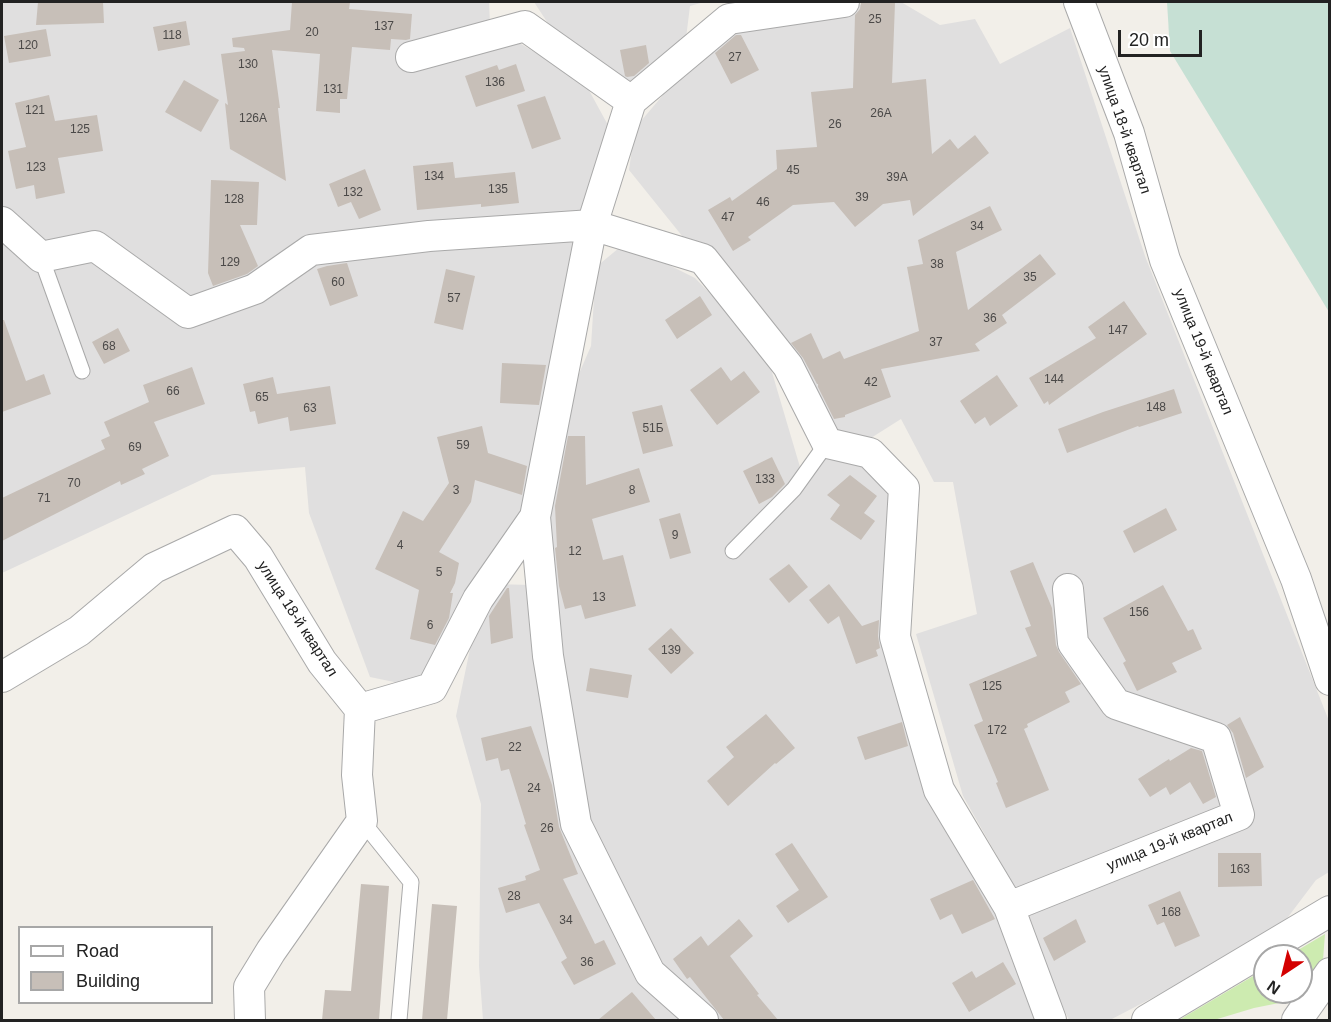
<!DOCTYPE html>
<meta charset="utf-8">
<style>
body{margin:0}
#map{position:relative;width:1331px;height:1022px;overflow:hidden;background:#f2efe9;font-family:Helvetica,sans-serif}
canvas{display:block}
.frame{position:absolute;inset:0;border:3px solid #222;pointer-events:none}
.legend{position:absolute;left:18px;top:926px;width:195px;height:78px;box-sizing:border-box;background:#fff;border:2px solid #a7a7a7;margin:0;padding:8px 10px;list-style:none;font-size:18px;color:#222}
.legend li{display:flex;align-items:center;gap:12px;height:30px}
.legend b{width:30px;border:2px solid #a7a7a7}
.north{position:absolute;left:1253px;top:944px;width:60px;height:60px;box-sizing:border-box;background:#fff;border:2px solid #a7a7a7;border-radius:50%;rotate:215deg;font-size:16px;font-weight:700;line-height:24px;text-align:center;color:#222}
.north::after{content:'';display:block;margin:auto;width:21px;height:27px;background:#d40000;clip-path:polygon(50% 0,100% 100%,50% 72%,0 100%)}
.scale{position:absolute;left:1118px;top:30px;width:84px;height:27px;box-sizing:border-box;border:3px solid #222;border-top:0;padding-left:8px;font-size:18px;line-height:21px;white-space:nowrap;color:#222;-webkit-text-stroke:4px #fff;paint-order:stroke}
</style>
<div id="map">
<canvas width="1331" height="1022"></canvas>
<div class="frame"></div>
<ul class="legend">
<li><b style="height:8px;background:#fff"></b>Road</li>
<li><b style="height:16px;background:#c7bfb8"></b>Building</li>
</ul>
<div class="north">N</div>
<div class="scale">20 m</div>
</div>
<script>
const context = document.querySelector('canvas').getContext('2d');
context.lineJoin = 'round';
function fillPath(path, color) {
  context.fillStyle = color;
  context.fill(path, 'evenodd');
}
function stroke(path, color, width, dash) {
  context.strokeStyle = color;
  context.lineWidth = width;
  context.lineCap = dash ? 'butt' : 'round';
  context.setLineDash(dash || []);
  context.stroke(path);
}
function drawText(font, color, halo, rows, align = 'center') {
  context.font = font + ' Helvetica,sans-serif';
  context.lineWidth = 4.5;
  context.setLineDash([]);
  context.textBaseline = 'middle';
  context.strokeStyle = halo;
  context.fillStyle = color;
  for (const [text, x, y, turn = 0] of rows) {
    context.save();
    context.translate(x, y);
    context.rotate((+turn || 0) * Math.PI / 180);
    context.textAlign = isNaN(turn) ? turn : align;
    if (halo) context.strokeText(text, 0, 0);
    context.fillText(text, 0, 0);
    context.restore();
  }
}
fillPath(new Path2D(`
 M 2,2 L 489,2 L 490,25 L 585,83 L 609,127 L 531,501 L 418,687 L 370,677 L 309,513 L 305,467 L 212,475 L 2,573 Z
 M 534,2 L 704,2 L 690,6 L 685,46 L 624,87 L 555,34 Z
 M 880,2 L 901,2 L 940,25 L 975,19 L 1000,64 L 1070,28 L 1145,256 L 1329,721 L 1329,872 L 1316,880 L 1282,925 L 1227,959 L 1110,1020 L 1069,1020 L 1025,929 L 1017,891 L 963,796 L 916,634 L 977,614 L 953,482 L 934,482 L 901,419 L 863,443 L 828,437 L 691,247 L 629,170 L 635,128 L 703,48 L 733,24 Z
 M 625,243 L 695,278 L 730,314 L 771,369 L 800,467 L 829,452 L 876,466 L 895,497 L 898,682 L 997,905 L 1039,1020 L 716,1020 L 653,962 L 603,862 L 576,766 L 566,671 L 545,581 L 543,528 L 568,399 L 591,346 L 596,267 Z
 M 493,584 L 531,585 L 571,826 L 690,1020 L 483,1020 L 479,966 L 481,804 L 456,716 L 479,606 Z`), '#e0dfdf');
fillPath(new Path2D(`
 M 1325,934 L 1323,960 L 1299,999 L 1254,1008 L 1214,1020 L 1179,1020 L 1265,969 L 1265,992 L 1301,992 L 1301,956 L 1288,956 Z`), '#cdebb0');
fillPath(new Path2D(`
 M 1167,2 L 1329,2 L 1329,312 L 1170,51 Z`), '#c6e0d4');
fillPath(new Path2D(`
 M 38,2 L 103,2 L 104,23 L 36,25 Z
 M 292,2 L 350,2 L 349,9 L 412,14 L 410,39 L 406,40 L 391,39 L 390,50 L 352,47 L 347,99 L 340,99 L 340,113 L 316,111 L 320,54 L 272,50 L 280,108 L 278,108 L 286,181 L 230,149 L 225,103 L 228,105 L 221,54 L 245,51 L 244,48 L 233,47 L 232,38 L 290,30 Z
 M 861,2 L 895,3 L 892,83 L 926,79 L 932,154 L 950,139 L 958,149 L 975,135 L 989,153 L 913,216 L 910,200 L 883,204 L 855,227 L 834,202 L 793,205 L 748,237 L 751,240 L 733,251 L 708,210 L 730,197 L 732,201 L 777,169 L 776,150 L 817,147 L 811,92 L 853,88 L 855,15 L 860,9 Z
 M 186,21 L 190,45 L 158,51 L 153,27 Z
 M 46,29 L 51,56 L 9,63 L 4,36 Z
 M 736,35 L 741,35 L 759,70 L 731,84 L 715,53 Z
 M 646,45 L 649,63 L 634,76 L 627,77 L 625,76 L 620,50 Z
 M 516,64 L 525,91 L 476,107 L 465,76 L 497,65 L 499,70 Z
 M 184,80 L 219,100 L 201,132 L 165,112 Z
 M 49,95 L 55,121 L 97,115 L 103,151 L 58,158 L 65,193 L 36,199 L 34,185 L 16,189 L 8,151 L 26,147 L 15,103 Z
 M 545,96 L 561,139 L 532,149 L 517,105 Z
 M 453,162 L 455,178 L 515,172 L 519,203 L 481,207 L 481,204 L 417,210 L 413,166 Z
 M 365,169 L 381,210 L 359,219 L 351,202 L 338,207 L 329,184 Z
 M 211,180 L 259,182 L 257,225 L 240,225 L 258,266 L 247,274 L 213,286 L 208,273 Z
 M 990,206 L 1002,230 L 956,252 L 968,310 L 1040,254 L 1056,274 L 1002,315 L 1007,323 L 975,344 L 980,351 L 881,369 L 891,397 L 845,415 L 845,417 L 834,419 L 818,387 L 818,384 L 817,384 L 803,358 L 791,343 L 811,333 L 823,359 L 840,351 L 844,359 L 919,331 L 907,267 L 923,264 L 918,240 Z
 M 347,263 L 358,296 L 330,306 L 317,269 L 327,266 Z
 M 446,269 L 475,276 L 463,330 L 434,323 Z
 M 700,296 L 712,315 L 677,339 L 665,320 Z
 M 1124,301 L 1147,334 L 1049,405 L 1048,401 L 1044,404 L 1029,378 L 1096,338 L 1088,327 Z
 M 2,320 L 4,320 L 26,381 L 44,374 L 51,394 L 2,412 Z
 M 118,328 L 130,351 L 104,364 L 92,342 Z
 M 502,363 L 546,365 L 539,405 L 500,403 Z
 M 192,367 L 205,404 L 154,422 L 169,456 L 142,469 L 145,474 L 121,485 L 120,481 L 2,541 L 2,498 L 105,449 L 101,440 L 110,436 L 104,422 L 149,402 L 143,385 Z
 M 721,367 L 731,381 L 744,371 L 760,392 L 717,425 L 690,390 Z
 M 997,375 L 1018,406 L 990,426 L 985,417 L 975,424 L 960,401 Z
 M 273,377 L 277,394 L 330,386 L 336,424 L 290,431 L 288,417 L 258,424 L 255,411 L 250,412 L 243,384 Z
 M 1174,389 L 1182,413 L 1139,427 L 1138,426 L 1067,453 L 1058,429 L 1103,412 Z
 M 662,405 L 673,446 L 643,454 L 632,412 Z
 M 482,426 L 488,453 L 527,466 L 522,495 L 475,480 L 471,502 L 439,552 L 459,563 L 455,583 L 450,593 L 453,593 L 449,618 L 435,645 L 410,639 L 419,590 L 375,569 L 403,511 L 423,521 L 449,483 L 437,437 Z
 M 568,436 L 585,436 L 586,485 L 639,468 L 650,502 L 592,519 L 603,560 L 623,555 L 636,606 L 585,619 L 581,605 L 565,609 L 559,586 L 555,548 L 557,547 L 555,506 Z
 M 772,457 L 785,484 L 772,497 L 759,504 L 743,471 Z
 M 850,475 L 877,496 L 864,513 L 875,521 L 861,540 L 830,519 L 840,505 L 827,495 Z
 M 1166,508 L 1177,530 L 1134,553 L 1123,531 Z
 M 680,513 L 691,553 L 670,559 L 659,519 Z
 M 1033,562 L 1052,608 L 1056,645 L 1059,652 L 1081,684 L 1065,692 L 1070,702 L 1027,724 L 1028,727 L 1024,729 L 1049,790 L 1006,808 L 996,783 L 998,782 L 974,725 L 983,721 L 969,684 L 1037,656 L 1025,628 L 1031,626 L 1010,571 Z
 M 789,564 L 808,587 L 789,603 L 769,579 Z
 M 829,584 L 862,626 L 879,620 L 878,636 L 880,648 L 876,650 L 878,656 L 856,664 L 839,616 L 828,624 L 809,600 Z
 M 1163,585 L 1188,631 L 1193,629 L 1202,649 L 1172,663 L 1177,672 L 1137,691 L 1123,663 L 1126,661 L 1103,618 Z
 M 507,588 L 509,588 L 513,638 L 491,644 L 489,616 Z
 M 671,628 L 694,653 L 671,674 L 648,649 Z
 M 590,668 L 632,675 L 628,698 L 586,691 Z
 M 766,714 L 795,748 L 776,764 L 775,763 L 728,806 L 707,781 L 734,757 L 726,747 Z
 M 1240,717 L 1264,767 L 1246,778 L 1233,733 L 1227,725 Z
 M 902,722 L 908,746 L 865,760 L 857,737 Z
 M 531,726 L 552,785 L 559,827 L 578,874 L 563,879 L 595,944 L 604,940 L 616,964 L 574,985 L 561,962 L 567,958 L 539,903 L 506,913 L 498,888 L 526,880 L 525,876 L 540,870 L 524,825 L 526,824 L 509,769 L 501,771 L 498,758 L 486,761 L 481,738 Z
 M 1191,748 L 1202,751 L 1216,797 L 1203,804 L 1190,782 L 1170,795 L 1166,787 L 1150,797 L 1138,779 L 1169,759 L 1170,761 Z
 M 792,843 L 828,897 L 788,923 L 776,906 L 799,890 L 775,854 Z
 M 1218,853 L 1261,853 L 1262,886 L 1218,887 Z
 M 973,880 L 995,919 L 962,934 L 952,914 L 940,920 L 930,899 Z
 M 361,884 L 389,886 L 379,1020 L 322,1020 L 325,990 L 351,991 Z
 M 1180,891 L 1200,936 L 1175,947 L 1164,922 L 1157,925 L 1148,905 Z
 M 432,904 L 457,906 L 447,1020 L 422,1020 Z
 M 739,919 L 753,936 L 730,956 L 759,994 L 757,995 L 778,1020 L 724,1020 L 690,977 L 687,979 L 673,959 L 701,936 L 708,946 Z
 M 1076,919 L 1086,942 L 1054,961 L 1043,938 Z
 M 1003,962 L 1016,984 L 969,1012 L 952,983 L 972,971 L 976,978 Z
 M 632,992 L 656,1020 L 598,1020 Z`), '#c7bfb8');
const lane = new Path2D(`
 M 41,257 L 82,371
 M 733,551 L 794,489 L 827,443
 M 362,821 L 411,882 L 399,1020`);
const street = new Path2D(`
 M 1079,2 L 1129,133 L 1165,260 L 1296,579 L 1330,680
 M 411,57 L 525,26 L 631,101 L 729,19 L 844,2
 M 631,101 L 592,225 L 703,259 L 788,366 L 827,443 L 870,453 L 904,488 L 895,637 L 939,790 L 1009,907 L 1051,1020
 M 2,222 L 41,257 L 95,246 L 188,313 L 255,289 L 311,250 L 429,236 L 592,225 L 535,517 L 548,656 L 576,824 L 650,973 L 703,1020
 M 2,677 L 79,631 L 154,568 L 235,530 L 258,557 L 322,662 L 360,709 L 432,688 L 478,599 L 535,517
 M 1009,907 L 1239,815 L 1216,738 L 1116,704 L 1073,643 L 1068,589
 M 250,1020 L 249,987 L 271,951 L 362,821 L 357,775 L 360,709
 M 1147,1020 L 1330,911
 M 1297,1020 L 1330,973`);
stroke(lane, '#a9a9a9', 17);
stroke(street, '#a9a9a9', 32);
stroke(lane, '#fff', 15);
stroke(street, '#fff', 30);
drawText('12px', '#4b4948', null, [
 ["25",875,20],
 ["137",384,27],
 ["20",312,33],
 ["118",172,36],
 ["120",28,46],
 ["27",735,58],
 ["130",248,65],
 ["136",495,83],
 ["131",333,90],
 ["121",35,111],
 ["26А",881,114],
 ["126А",253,119],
 ["26",835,125],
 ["125",80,130],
 ["123",36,168],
 ["45",793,171],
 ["134",434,177],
 ["39А",897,178],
 ["135",498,190],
 ["132",353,193],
 ["39",862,198],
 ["128",234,200],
 ["46",763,203],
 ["47",728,218],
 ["34",977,227],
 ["129",230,263],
 ["38",937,265],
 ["35",1030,278],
 ["60",338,283],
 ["57",454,299],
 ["36",990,319],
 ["147",1118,331],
 ["37",936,343],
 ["68",109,347],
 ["144",1054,380],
 ["42",871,383],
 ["66",173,392],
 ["65",262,398],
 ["148",1156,408],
 ["63",310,409],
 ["51Б",653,429],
 ["59",463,446],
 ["69",135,448],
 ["133",765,480],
 ["70",74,484],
 ["3",456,491],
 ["8",632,491],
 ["71",44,499],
 ["9",675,536],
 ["4",400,546],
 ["12",575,552],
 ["5",439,573],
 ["13",599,598],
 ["156",1139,613],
 ["6",430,626],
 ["139",671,651],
 ["125",992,687],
 ["172",997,731],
 ["22",515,748],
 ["24",534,789],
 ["26",547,829],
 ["163",1240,870],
 ["28",514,897],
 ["168",1171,913],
 ["34",566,921],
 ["36",587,963]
]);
drawText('15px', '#222', '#fff', [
 ["улица 18-й квартал",1124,130,71],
 ["улица 19-й квартал",1203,352,68],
 ["улица 18-й квартал",297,619,57],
 ["улица 19-й квартал",1170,842,-22]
]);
</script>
